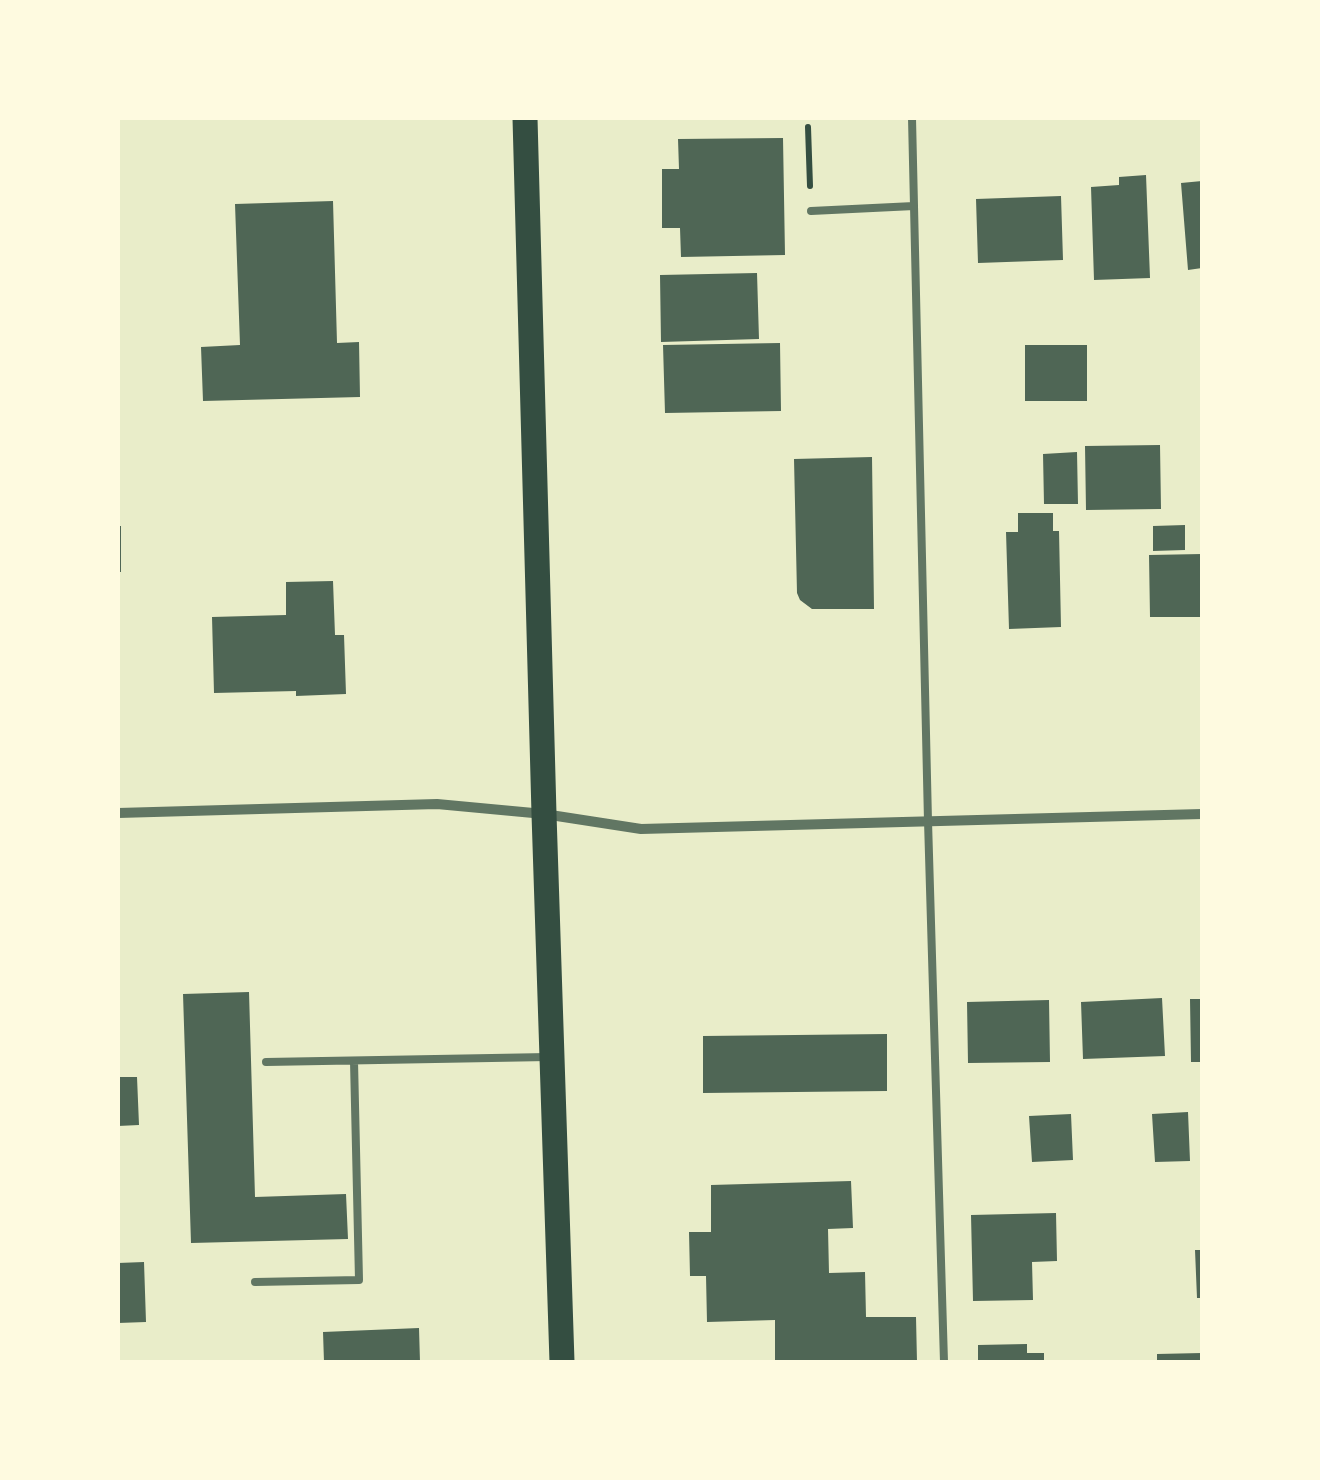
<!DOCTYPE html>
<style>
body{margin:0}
#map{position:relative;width:1320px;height:1480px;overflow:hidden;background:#e9edc9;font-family:"Varela Round",sans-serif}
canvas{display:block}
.frame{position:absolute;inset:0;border:120px solid #fefae0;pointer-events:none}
</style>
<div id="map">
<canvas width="1320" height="1480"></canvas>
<div class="frame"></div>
</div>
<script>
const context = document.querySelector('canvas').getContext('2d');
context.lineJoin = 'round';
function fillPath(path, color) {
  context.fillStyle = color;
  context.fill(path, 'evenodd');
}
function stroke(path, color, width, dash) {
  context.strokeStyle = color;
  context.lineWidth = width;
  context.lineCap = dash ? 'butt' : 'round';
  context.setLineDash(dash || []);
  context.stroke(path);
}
fillPath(new Path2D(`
 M 783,138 L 785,255 L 681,257 L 680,228 L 662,228 L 662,169 L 679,169 L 678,139 Z
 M 1146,175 L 1150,278 L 1094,280 L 1091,187 L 1119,185 L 1119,177 Z
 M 1202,181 L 1202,268 L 1188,270 L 1181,183 Z
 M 1061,196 L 1063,260 L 978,263 L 976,199 Z
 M 333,201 L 337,343 L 359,342 L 360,397 L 203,401 L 201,347 L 240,345 L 235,204 Z
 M 757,273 L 759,339 L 661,342 L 660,275 Z
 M 780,343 L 781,411 L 665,413 L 663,345 Z
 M 1025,345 L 1087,345 L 1087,401 L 1025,401 Z
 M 1160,445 L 1161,509 L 1086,510 L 1085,446 Z
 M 1077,452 L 1078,504 L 1044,504 L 1043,454 Z
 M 872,457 L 874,609 L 812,609 L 800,600 L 797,593 L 794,459 Z
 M 1018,513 L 1053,513 L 1053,531 L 1059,531 L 1061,627 L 1009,629 L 1006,532 L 1018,532 Z
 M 1185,525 L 1185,550 L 1153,551 L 1153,526 Z
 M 118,526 L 121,526 L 121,572 L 118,572 Z
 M 1202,554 L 1202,617 L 1150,617 L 1149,555 Z
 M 333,581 L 335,635 L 344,635 L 346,694 L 296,696 L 296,691 L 214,693 L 212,617 L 286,615 L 286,582 Z
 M 249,992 L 255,1197 L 346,1194 L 348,1239 L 191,1243 L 183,994 Z
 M 1162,998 L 1165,1056 L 1083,1059 L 1081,1002 Z
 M 1190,999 L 1202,999 L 1202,1062 L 1191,1062 Z
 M 1049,1000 L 1050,1062 L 968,1063 L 967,1002 Z
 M 887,1034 L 887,1091 L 703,1093 L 703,1036 Z
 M 118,1077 L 137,1077 L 139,1125 L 118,1126 Z
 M 1188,1112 L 1190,1161 L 1155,1162 L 1152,1114 Z
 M 1071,1114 L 1073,1160 L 1032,1162 L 1029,1116 Z
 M 851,1181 L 853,1228 L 828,1229 L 829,1273 L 865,1272 L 866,1317 L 916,1317 L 917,1362 L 775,1362 L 775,1320 L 707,1322 L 706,1276 L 690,1276 L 689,1232 L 711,1232 L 711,1185 Z
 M 1056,1213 L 1057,1261 L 1032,1262 L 1033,1300 L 973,1301 L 971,1215 Z
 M 1195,1250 L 1202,1250 L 1202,1298 L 1197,1298 Z
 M 144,1262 L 146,1322 L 118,1323 L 118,1263 Z
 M 419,1328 L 420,1362 L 324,1362 L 323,1332 Z
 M 1027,1344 L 1027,1353 L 1044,1353 L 1044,1362 L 978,1362 L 978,1345 Z
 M 1202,1353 L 1202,1362 L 1157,1362 L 1157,1354 Z`), '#4f6655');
stroke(new Path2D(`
 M 808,127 L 810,186`), '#344e41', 6);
stroke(new Path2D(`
 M 912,118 L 928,821 L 944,1362
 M 811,211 L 914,206
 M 266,1062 L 548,1057
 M 255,1282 L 359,1280 L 354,1061`), '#617663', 8);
stroke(new Path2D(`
 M 118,813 L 437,804 L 544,814 L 641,829 L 1202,814`), '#617663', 10);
stroke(new Path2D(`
 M 525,118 L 544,814 L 562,1362`), '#344e41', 25);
</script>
